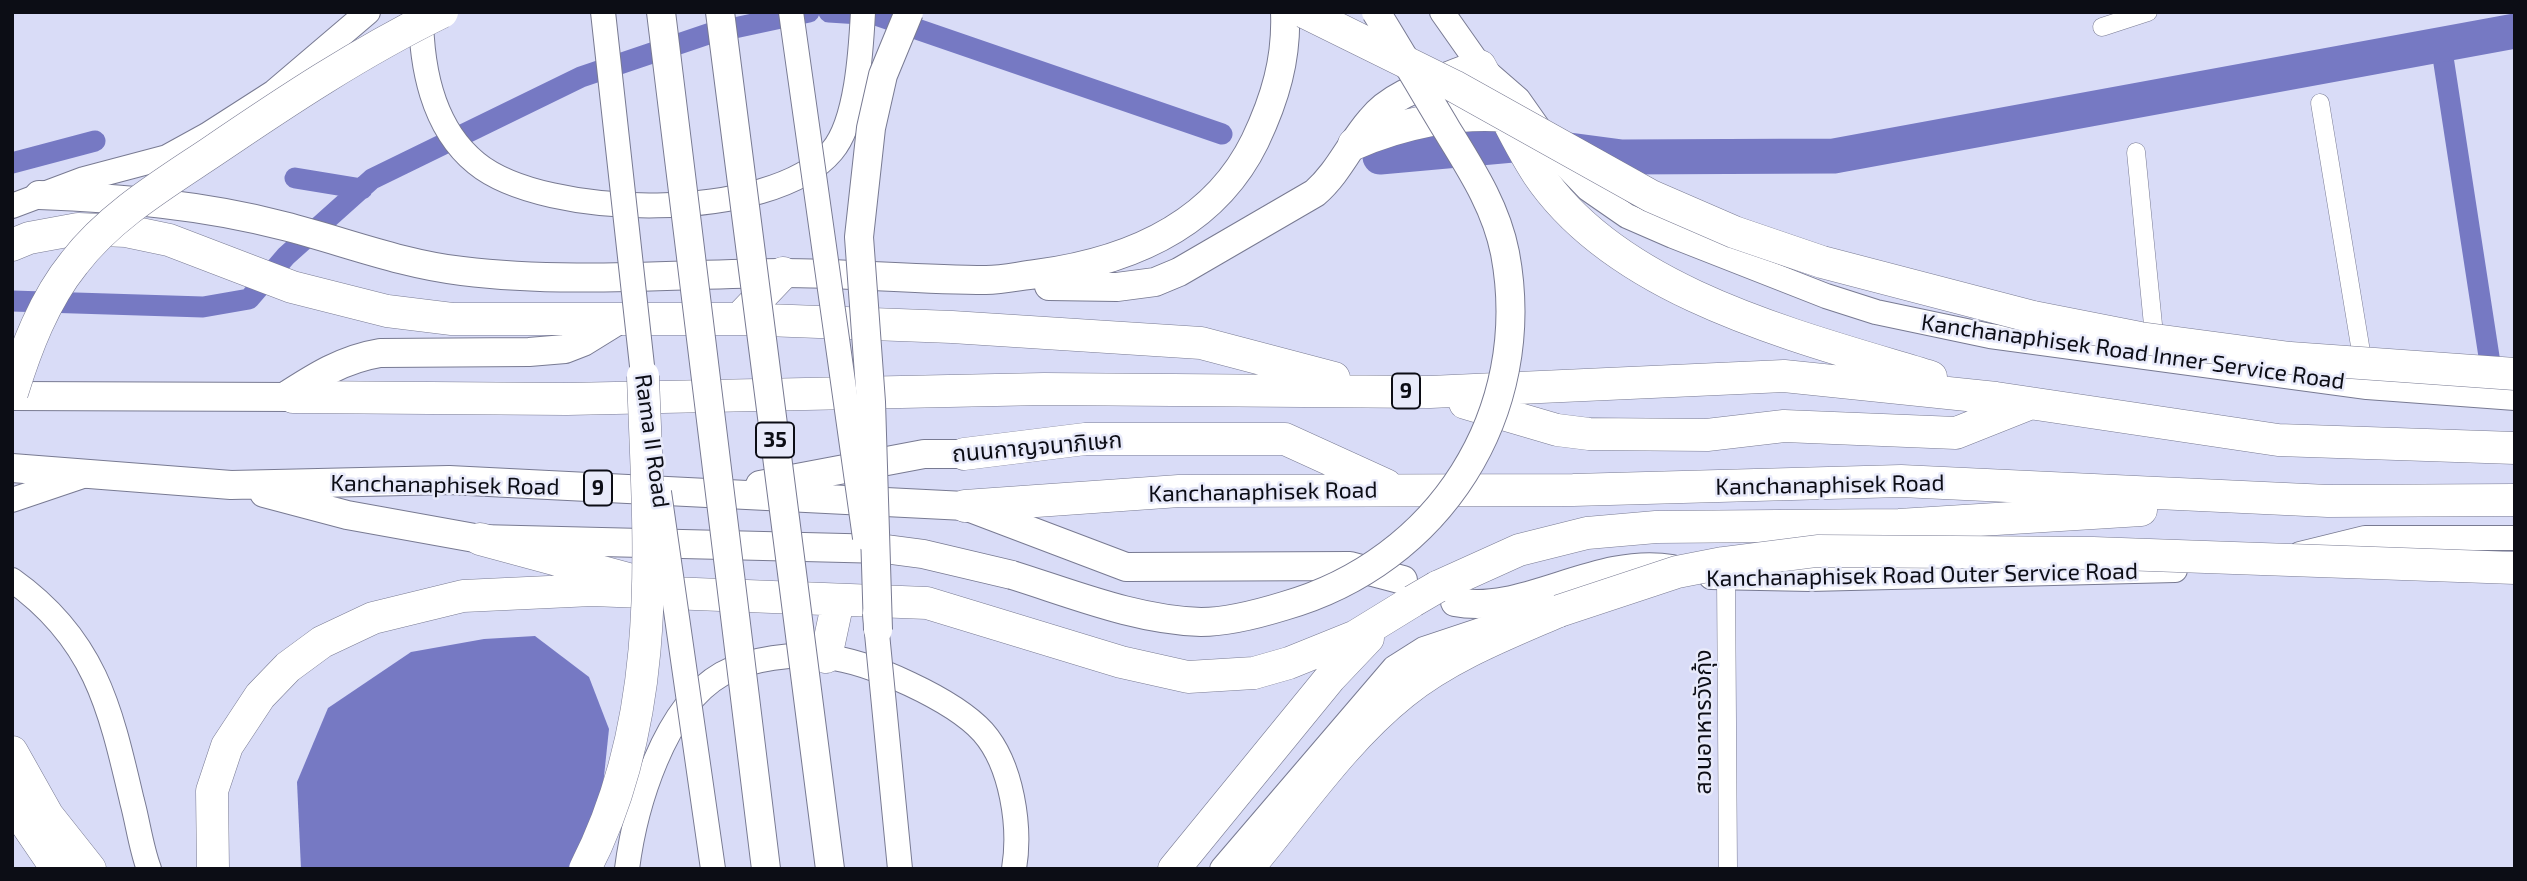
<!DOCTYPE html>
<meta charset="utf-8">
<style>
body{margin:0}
#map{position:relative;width:2527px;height:881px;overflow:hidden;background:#d9dcf7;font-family:"Exo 2",sans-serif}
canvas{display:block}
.frame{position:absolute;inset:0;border:14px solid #0c0d15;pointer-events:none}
</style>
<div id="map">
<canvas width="2527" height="881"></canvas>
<div class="frame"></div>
</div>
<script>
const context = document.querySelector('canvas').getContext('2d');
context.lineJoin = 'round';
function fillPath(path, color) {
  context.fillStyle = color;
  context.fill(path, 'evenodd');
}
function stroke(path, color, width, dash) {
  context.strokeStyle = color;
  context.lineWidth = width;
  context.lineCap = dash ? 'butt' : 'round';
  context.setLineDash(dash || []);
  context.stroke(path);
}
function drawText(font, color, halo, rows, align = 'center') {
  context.font = font + ' "Exo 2","Noto Sans Thai",sans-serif';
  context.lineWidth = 5;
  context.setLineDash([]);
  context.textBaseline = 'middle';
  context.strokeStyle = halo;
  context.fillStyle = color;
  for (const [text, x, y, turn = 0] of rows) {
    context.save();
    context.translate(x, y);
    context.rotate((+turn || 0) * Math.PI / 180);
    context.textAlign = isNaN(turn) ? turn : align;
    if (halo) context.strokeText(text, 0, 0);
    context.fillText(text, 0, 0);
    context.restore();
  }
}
fillPath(new Path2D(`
 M 535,636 L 589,677 L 609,729 L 602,795 L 573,869 L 301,869 L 297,782 L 328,708 L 411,652 L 484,639 Z`), '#7679c3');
stroke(new Path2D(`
 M 829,12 L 876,15 L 1222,134
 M 2441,44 L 2490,363
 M 12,163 L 95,141
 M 295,178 L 362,189
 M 12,301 L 203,307 L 249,299 L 286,256 L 372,179 L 581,77 L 711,33 L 809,12`), '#7679c3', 21);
stroke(new Path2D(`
 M 1380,157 L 1524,144 L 1622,157 L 1834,156 L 2515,31`), '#7679c3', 35);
const minor = new Path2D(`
 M 2102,27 L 2148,12
 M 2320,103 L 2364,370
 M 2136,152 L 2155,345
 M 1726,576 L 1728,869`);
const secondary = new Path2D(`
 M 421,12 C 421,65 432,127 476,163 C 545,220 772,223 832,151 C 857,122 861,50 863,12
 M 1442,12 L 1480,66 L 1518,99 L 1563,163 L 1588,189 L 1627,216 L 1673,236 L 1826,296 L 1876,312 L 1990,336 L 2367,387 L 2515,398
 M 12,206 L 84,179 L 167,157 L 207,135 L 274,92 L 368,12
 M 12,500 L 86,475
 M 2300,554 L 2365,538 L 2515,538
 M 1711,577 L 1810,579 L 2175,570
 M 12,580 C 95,639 110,707 132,801 C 138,823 141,848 149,869
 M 627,869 C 635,806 664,707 722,674 C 750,658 795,653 826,657 C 869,661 954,700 983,732 C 1012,765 1021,827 1014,869
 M 1222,869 L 1394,668 L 1424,649 L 1508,621`);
const trunk = new Path2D(`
 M 39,195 C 121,198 204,205 284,226 C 343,241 401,264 462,271 C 568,284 675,274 781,273 C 849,273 918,280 986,280 C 1003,280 1019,276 1036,274 C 1126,262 1213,227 1255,141 C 1275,99 1287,59 1285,12
 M 1049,286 L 1117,287 L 1155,282 L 1179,272 L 1315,193 C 1339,172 1350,144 1371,120 C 1393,92 1435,82 1466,69 L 1480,66
 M 12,396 L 293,397
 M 284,397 C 315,377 343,359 380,353 L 529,352 L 565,349 L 583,342 L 617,321
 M 12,468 L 231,485 L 449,480 L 965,506 L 1126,567 L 1350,566 L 1403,580
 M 760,485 L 924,454 L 964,454
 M 264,493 L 347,515 L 480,539 L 885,549 L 923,554 L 1012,575
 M 1455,602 C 1523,616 1596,556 1672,569`);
const motorway = new Path2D(`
 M 1480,66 C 1499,101 1516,141 1538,174 C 1619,294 1800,337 1931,377
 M 1354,144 C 1399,124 1458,111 1507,116
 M 12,245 L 29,238 L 78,229 L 126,231 L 169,240 L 292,287 L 387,311 L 452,319 L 739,319 L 952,327 L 1201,343 L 1334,378
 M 740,318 L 783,273
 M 293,397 L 567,399 L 1044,389 L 1430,392 L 1784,376 L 1996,398 L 2278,440 L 2515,448
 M 1465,403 L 1557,430 L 1589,434 L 1707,435 L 1784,426 L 1956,433 L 2029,404
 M 964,454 L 1085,439 L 1285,439 L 1386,485
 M 965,506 L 1179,491 L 1573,490 L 1901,481 L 2328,501 L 2515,500
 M 480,539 L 628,579
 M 1437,587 L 1519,550 L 1587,533 L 1656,527 L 1899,525 L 2141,510
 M 826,657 L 838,601
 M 12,752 L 48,816 L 90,869
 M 12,803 L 57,869
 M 213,869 L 212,791 L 227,746 L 260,696 L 288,667 L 322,642 L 373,618 L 463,596 L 592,590 L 927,603 L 1121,662 L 1188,677 L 1254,673 L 1289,663 L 1356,636 L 1413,601
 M 1174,869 L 1330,678 L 1368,638
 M 1247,869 C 1297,810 1343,741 1403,693 C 1449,656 1506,634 1559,611`);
stroke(minor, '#787a92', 19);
stroke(secondary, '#787a92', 26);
stroke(trunk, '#787a92', 30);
stroke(motorway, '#787a92', 33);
stroke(minor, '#fff', 18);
stroke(secondary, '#fff', 24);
stroke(trunk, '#fff', 28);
stroke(motorway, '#fff', 32);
const secondaryBridge = new Path2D(`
 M 603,12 L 645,393
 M 791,12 L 865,538
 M 659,492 L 713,869
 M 875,613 L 900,869`);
const trunkBridge = new Path2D(`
 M 661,12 L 766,869
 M 720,12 L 830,869
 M 1012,575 C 1073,594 1136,620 1201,622 C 1228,622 1258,614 1284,606 C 1439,562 1535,413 1505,253 C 1496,207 1471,169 1447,130 C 1423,90 1400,51 1376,12
 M 878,630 L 871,402 L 859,237 L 871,128 L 883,75 L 909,12`);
const motorwayBridge = new Path2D(`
 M 1304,12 L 1454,86 L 1651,196 L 1734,232 L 1822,262 L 2033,317 L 2140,338 L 2290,358 L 2515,374
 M 12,393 C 26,348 44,300 74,263 C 109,217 162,185 210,153 C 285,102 360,52 442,12
 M 1413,601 L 1437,587
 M 1559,611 L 1677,572 L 1723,563 L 1817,551 L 2093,553 L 2515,568
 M 585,869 C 665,714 649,544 643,376`);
stroke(secondaryBridge, '#787a92', 26, []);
stroke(trunkBridge, '#787a92', 30, []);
stroke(motorwayBridge, '#787a92', 33, []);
stroke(secondaryBridge, '#fff', 24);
stroke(trunkBridge, '#fff', 28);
stroke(motorwayBridge, '#fff', 32);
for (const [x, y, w] of [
 [1406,391,28],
 [775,440,38],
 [598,488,28]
]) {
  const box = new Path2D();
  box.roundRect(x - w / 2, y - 17.5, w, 35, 5);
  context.fillStyle = '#e8eafa';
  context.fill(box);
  stroke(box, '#0c0d15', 2);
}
drawText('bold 21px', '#0c0d15', null, [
 ["9",1406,391],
 ["35",775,440],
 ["9",598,488]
]);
drawText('23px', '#0c0d15', '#e8eafa', [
 ["Kanchanaphisek Road Inner Service Road",2133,352,8],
 ["Rama II Road",652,441,82],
 ["ถนนกาญจนาภิเษก",1037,447,-5],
 ["Kanchanaphisek Road",445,485,1],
 ["Kanchanaphisek Road",1830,485,-1],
 ["Kanchanaphisek Road",1263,492,-1],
 ["Kanchanaphisek Road Outer Service Road",1922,575,-1],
 ["สวนอาหารวังกุ้ง",1703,722,-90]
]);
</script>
